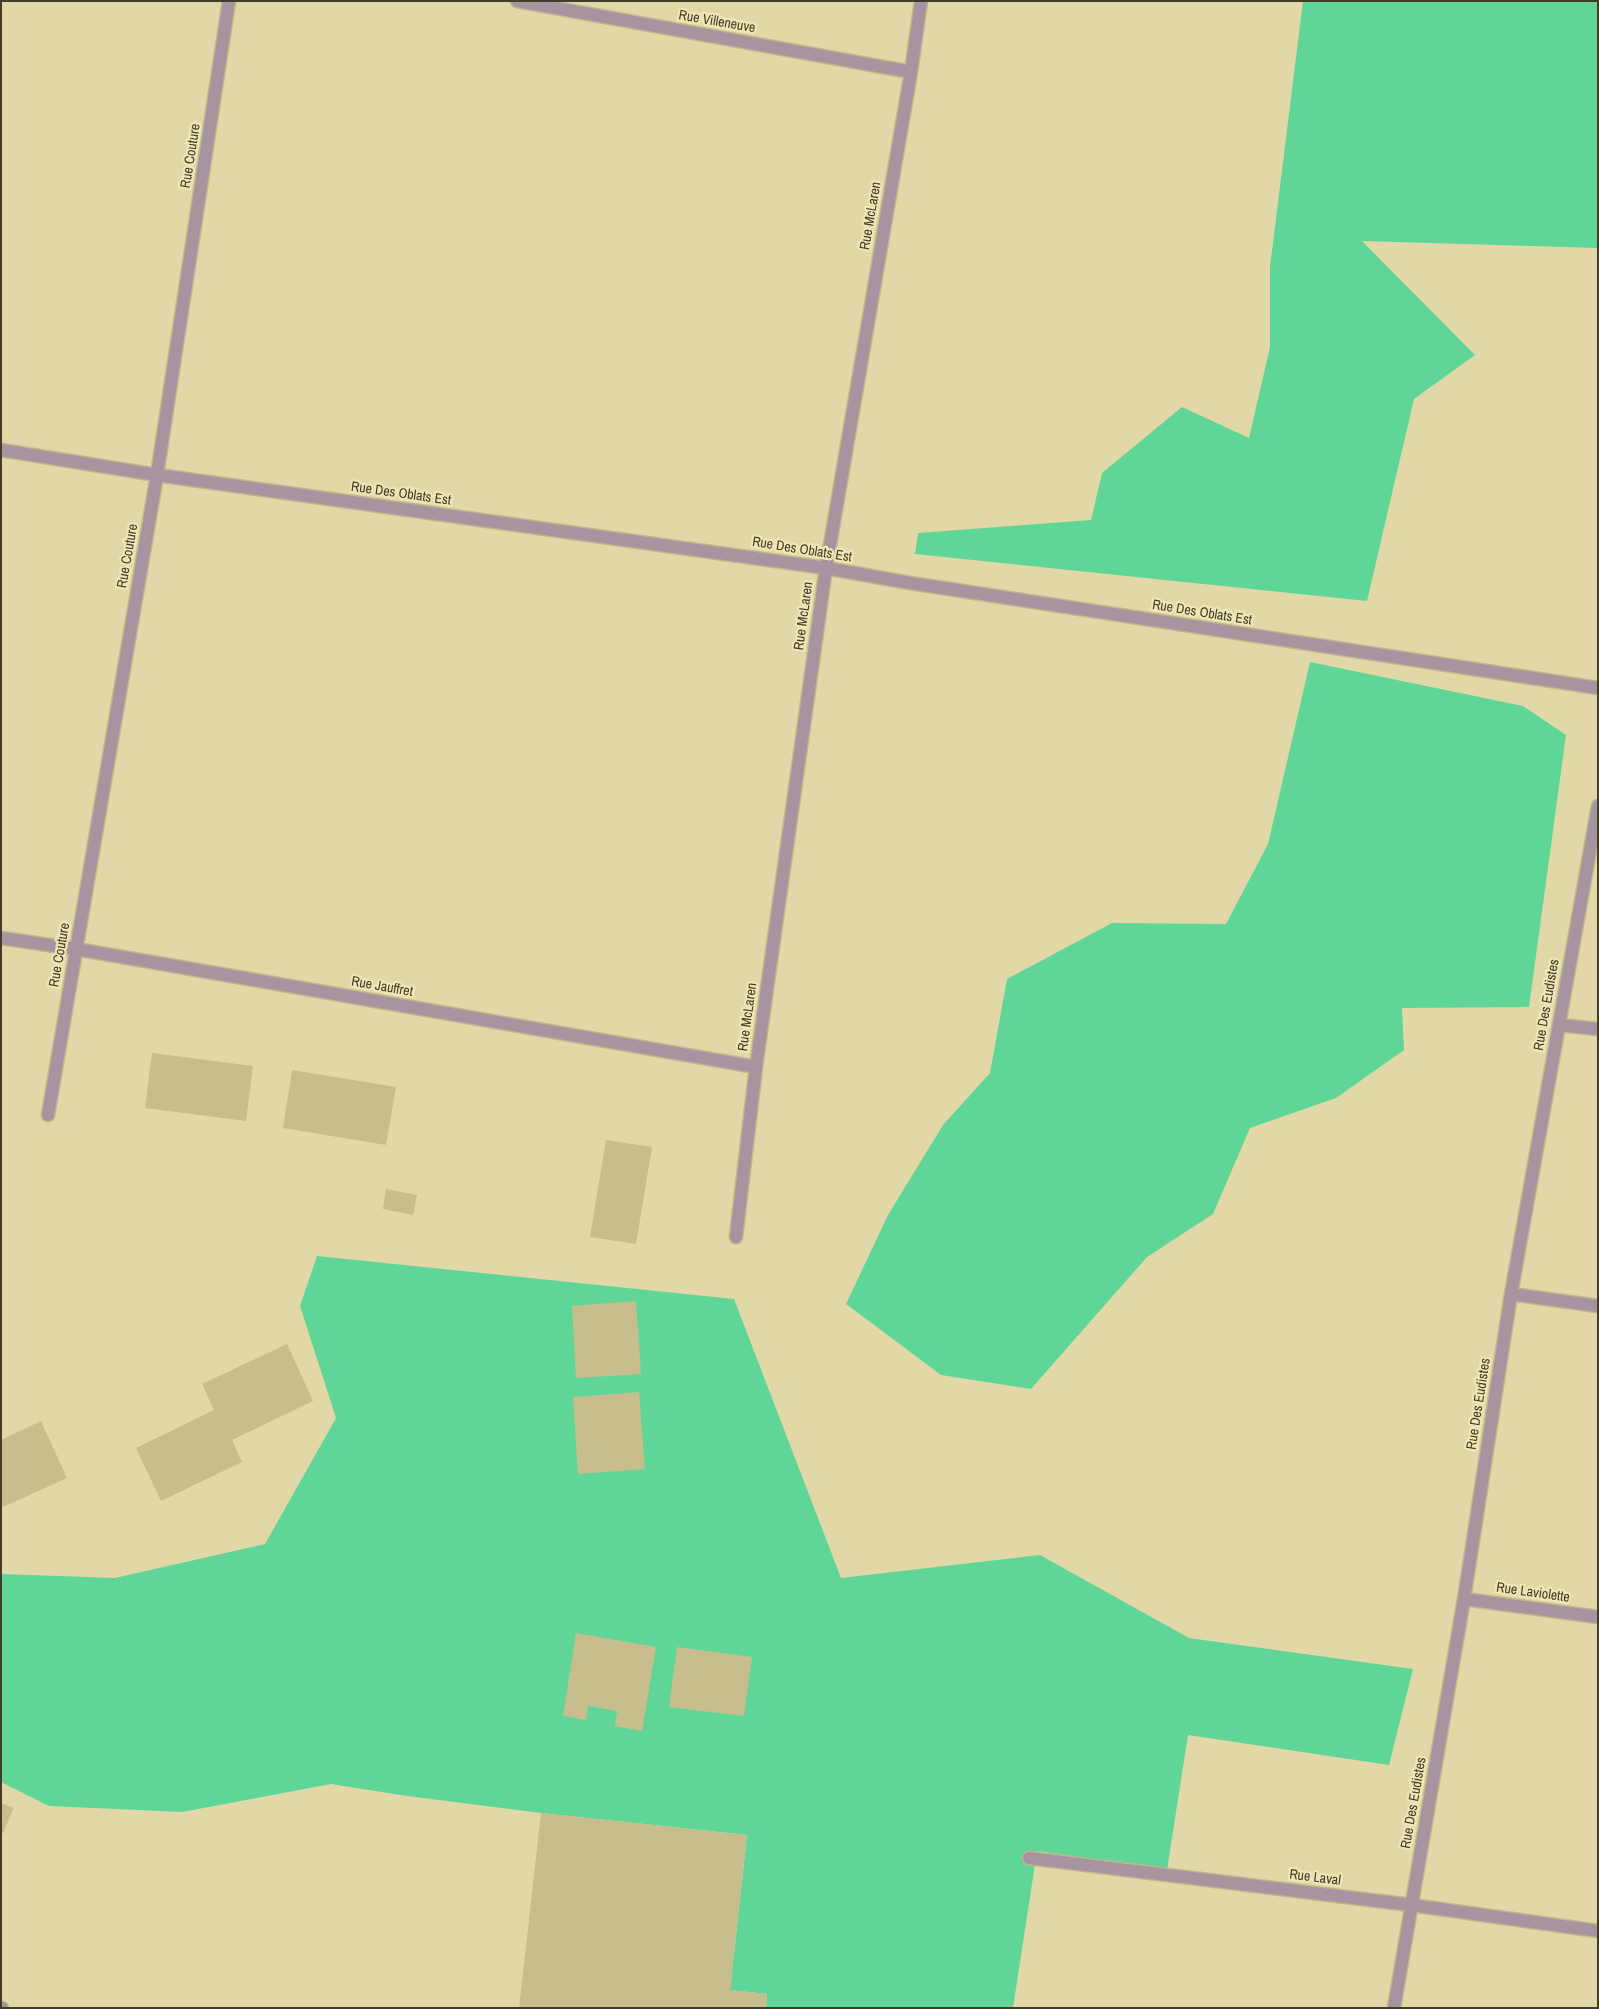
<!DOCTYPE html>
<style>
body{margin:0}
#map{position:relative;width:1599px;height:2009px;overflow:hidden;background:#e2d8a7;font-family:"Archivo Narrow",sans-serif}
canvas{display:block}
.frame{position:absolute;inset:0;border:2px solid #413d29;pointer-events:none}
</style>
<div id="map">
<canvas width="1599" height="2009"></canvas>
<div class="frame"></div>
</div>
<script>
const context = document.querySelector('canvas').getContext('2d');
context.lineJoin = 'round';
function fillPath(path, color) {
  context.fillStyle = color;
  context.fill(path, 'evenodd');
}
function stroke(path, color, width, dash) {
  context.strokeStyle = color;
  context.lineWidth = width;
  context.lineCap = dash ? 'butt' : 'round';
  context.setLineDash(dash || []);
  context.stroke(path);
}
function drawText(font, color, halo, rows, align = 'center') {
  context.font = font + ' "Archivo Narrow",sans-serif';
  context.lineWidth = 4.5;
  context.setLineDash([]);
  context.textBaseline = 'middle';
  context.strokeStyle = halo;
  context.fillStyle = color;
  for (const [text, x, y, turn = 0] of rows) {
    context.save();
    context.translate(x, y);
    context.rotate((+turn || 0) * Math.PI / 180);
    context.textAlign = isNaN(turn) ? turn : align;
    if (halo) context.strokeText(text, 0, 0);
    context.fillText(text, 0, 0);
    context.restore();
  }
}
fillPath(new Path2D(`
 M 1303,1 L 1598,1 L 1598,248 L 1362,241 L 1475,355 L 1414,399 L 1367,601 L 915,554 L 918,533 L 1091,520 L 1102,473 L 1182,407 L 1249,438 L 1270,347 L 1270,267 Z
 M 1310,662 L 1523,706 L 1566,735 L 1529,1007 L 1402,1008 L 1404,1050 L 1336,1098 L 1250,1128 L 1213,1214 L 1147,1257 L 1031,1389 L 941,1375 L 846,1304 L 888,1215 L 943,1125 L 990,1073 L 1007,979 L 1112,923 L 1226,924 L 1268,844 Z
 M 317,1256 L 734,1299 L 841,1578 L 1040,1555 L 1189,1638 L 1413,1669 L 1389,1765 L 1188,1735 L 1167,1870 L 1037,1851 L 1013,2008 L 766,2008 L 767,1994 L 730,1990 L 747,1835 L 541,1813 L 407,1796 L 331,1784 L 182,1812 L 49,1806 L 1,1782 L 1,1574 L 115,1578 L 265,1544 L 336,1418 L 300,1306 Z`), '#5fd698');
fillPath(new Path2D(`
 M 152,1053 L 253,1066 L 246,1121 L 145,1108 Z
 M 292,1070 L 396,1087 L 386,1145 L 283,1128 Z
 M 606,1140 L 652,1147 L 636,1244 L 590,1237 Z
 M 386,1189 L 417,1195 L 413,1215 L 383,1209 Z
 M 636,1301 L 641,1374 L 576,1378 L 572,1306 Z
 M 287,1344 L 313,1401 L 232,1440 L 242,1462 L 161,1501 L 136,1448 L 214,1410 L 202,1384 Z
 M 639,1392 L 645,1469 L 578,1474 L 573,1397 Z
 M 41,1421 L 67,1478 L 1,1508 L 1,1440 Z
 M 576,1633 L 656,1647 L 642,1731 L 615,1726 L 617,1711 L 588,1706 L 586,1720 L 563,1716 Z
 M 677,1647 L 752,1657 L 744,1716 L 669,1707 Z
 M 1,1803 L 14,1808 L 1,1837 Z
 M 541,1813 L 747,1835 L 730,1990 L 767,1994 L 766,2008 L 519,2008 Z`), '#c8be8d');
const minor = new Path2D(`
 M 517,1 L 911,72
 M 1,450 L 157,475 L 826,568 L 910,583 L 1598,688
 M 1,938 L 76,949 L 756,1067
 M 1559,1025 L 1598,1029
 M 48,1115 L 157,475 L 229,1
 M 736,1237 L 756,1067 L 826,568 L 911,72 L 921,1
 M 1511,1294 L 1598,1306
 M 1464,1599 L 1598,1617
 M 1029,1858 L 1411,1905 L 1598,1931
 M 1,2008 L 2,2008
 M 1394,2008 L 1464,1599 L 1511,1294 L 1598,806`);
stroke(minor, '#bfb68b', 15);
stroke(minor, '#a794a1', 12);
drawText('14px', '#413d29', '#f0e6b4', [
 ["Rue Villeneuve",717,22,10],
 ["Rue Couture",191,156,-81],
 ["Rue McLaren",871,216,-80],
 ["Rue Des Oblats Est",401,494,8],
 ["Rue Des Oblats Est",802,550,9],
 ["Rue Couture",128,556,-80],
 ["Rue Des Oblats Est",1202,613,9],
 ["Rue McLaren",804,616,-82],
 ["Rue Couture",60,955,-80],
 ["Rue Jauffret",382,987,10],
 ["Rue Des Eudistes",1547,1005,-80],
 ["Rue McLaren",748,1017,-82],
 ["Rue Des Eudistes",1479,1404,-81],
 ["Rue Laviolette",1533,1593,8],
 ["Rue Des Eudistes",1414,1803,-80],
 ["Rue Laval",1315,1878,7]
]);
</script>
